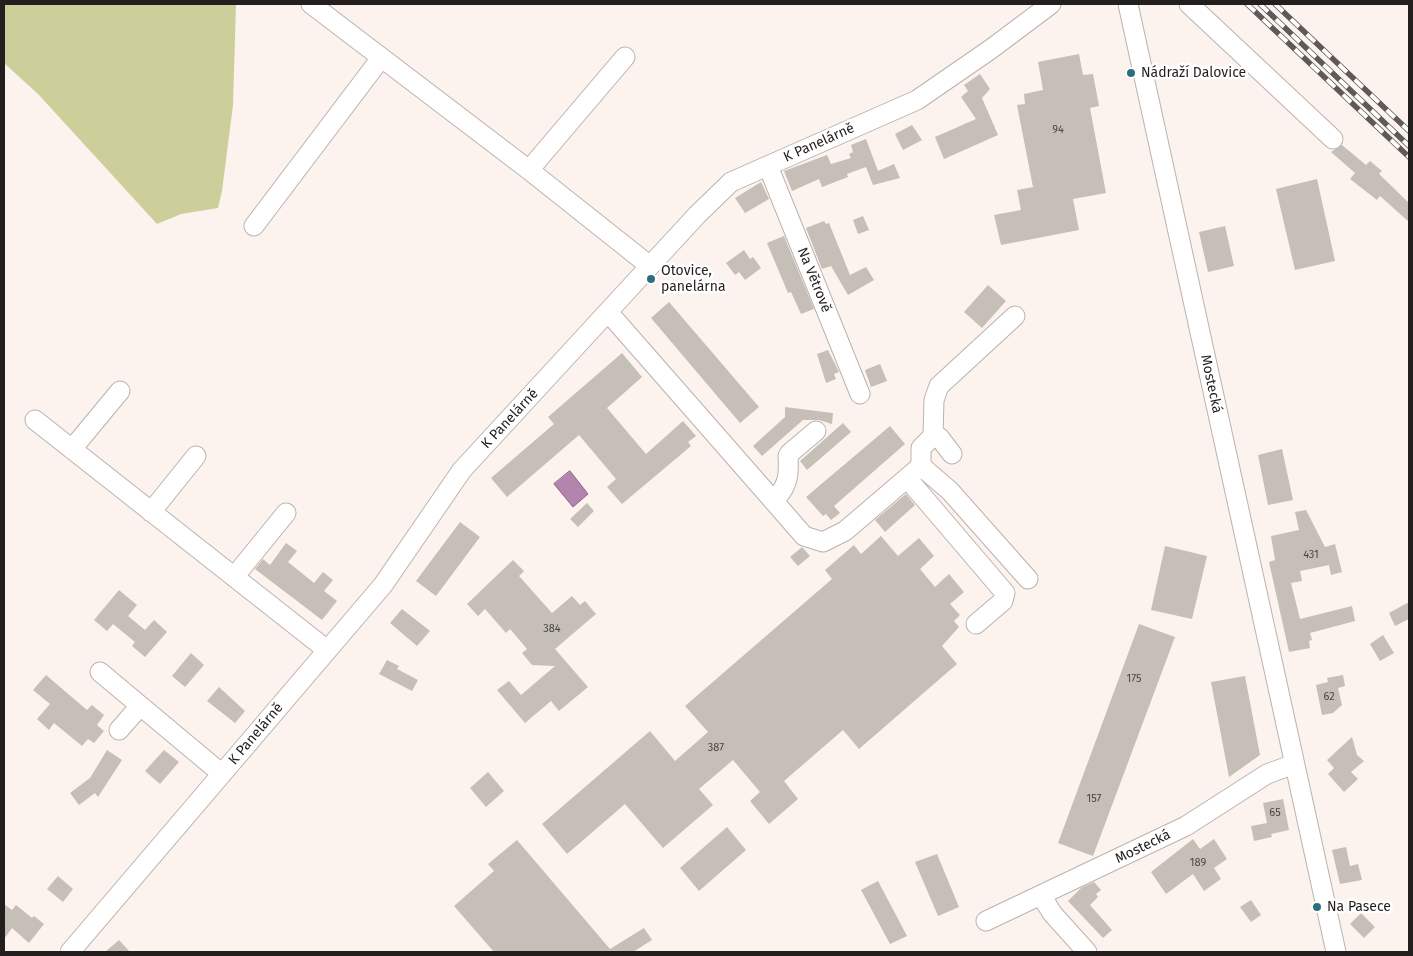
<!DOCTYPE html>
<meta charset="utf-8">
<style>
body{margin:0}
#map{position:relative;width:1413px;height:956px;overflow:hidden;background:#fcf2ee;font-family:"Fira Sans",sans-serif}
canvas{display:block}
.frame{position:absolute;inset:0;border:5px solid #231f1e;pointer-events:none}
</style>
<div id="map">
<canvas width="1413" height="956"></canvas>
<div class="frame"></div>
</div>
<script>
const context = document.querySelector('canvas').getContext('2d');
context.lineJoin = 'round';
function fillPath(path, color) {
  context.fillStyle = color;
  context.fill(path, 'evenodd');
}
function stroke(path, color, width, dash) {
  context.strokeStyle = color;
  context.lineWidth = width;
  context.lineCap = dash ? 'butt' : 'round';
  context.setLineDash(dash || []);
  context.stroke(path);
}
function drawText(font, color, halo, rows, align = 'center') {
  context.font = font + ' "Fira Sans",sans-serif';
  context.lineWidth = 5;
  context.setLineDash([]);
  context.textBaseline = 'middle';
  context.strokeStyle = halo;
  context.fillStyle = color;
  for (const [text, x, y, turn = 0] of rows) {
    context.save();
    context.translate(x, y);
    context.rotate((+turn || 0) * Math.PI / 180);
    context.textAlign = isNaN(turn) ? turn : align;
    if (halo) context.strokeText(text, 0, 0);
    context.fillText(text, 0, 0);
    context.restore();
  }
}
fillPath(new Path2D(`
 M 4,4 L 236,4 L 233,105 L 222,191 L 218,208 L 181,214 L 157,224 L 38,94 L 4,63 Z`), '#cdcf9a');
const water = new Path2D(`
 M 570,471 L 588,494 L 573,507 L 554,484 Z`);
fillPath(water, '#b385ae');
stroke(water, '#886683', 1);
fillPath(new Path2D(`
 M 1079,54 L 1083,75 L 1093,74 L 1099,106 L 1090,108 L 1106,193 L 1073,199 L 1079,230 L 1001,245 L 994,215 L 1021,210 L 1017,190 L 1033,187 L 1017,105 L 1025,104 L 1024,94 L 1043,90 L 1038,62 Z
 M 980,74 L 990,89 L 982,98 L 998,135 L 944,159 L 935,137 L 976,119 L 961,97 L 968,91 L 964,85 Z
 M 912,125 L 922,140 L 903,150 L 895,134 Z
 M 866,139 L 878,171 L 894,164 L 900,178 L 873,185 L 866,167 L 847,174 L 848,177 L 822,187 L 819,179 L 792,191 L 784,171 L 827,155 L 831,164 L 851,158 L 849,154 L 853,152 L 851,145 Z
 M 1342,145 L 1366,165 L 1370,161 L 1382,171 L 1379,174 L 1409,203 L 1409,222 L 1380,196 L 1377,200 L 1350,179 L 1355,173 L 1331,152 Z
 M 1317,179 L 1335,261 L 1295,270 L 1276,189 Z
 M 761,182 L 769,199 L 745,213 L 735,198 Z
 M 863,216 L 869,230 L 858,234 L 853,220 Z
 M 824,221 L 826,224 L 829,223 L 850,275 L 866,267 L 874,280 L 848,295 L 831,266 L 822,269 L 806,228 Z
 M 1225,226 L 1234,266 L 1208,272 L 1199,232 Z
 M 784,236 L 814,309 L 801,314 L 791,292 L 788,293 L 767,243 Z
 M 744,250 L 750,259 L 753,257 L 761,268 L 745,280 L 739,272 L 735,275 L 726,263 Z
 M 988,285 L 1006,301 L 982,328 L 964,312 Z
 M 669,302 L 759,407 L 740,423 L 651,318 Z
 M 828,350 L 839,372 L 834,374 L 836,379 L 826,383 L 817,354 Z
 M 622,353 L 642,377 L 607,408 L 646,454 L 683,421 L 696,436 L 688,442 L 691,446 L 622,504 L 607,487 L 616,479 L 579,435 L 507,497 L 491,478 L 554,424 L 548,417 Z
 M 880,364 L 887,381 L 871,387 L 865,370 Z
 M 785,407 L 833,413 L 832,424 L 819,420 L 803,420 L 762,456 L 753,446 L 785,417 Z
 M 843,423 L 851,432 L 807,470 L 800,461 Z
 M 890,426 L 905,444 L 834,506 L 840,513 L 831,520 L 826,514 L 823,516 L 806,497 Z
 M 1282,449 L 1293,500 L 1268,505 L 1258,455 Z
 M 906,494 L 915,505 L 885,532 L 875,520 Z
 M 587,503 L 594,511 L 578,527 L 570,519 Z
 M 1306,510 L 1325,547 L 1335,544 L 1342,572 L 1331,575 L 1329,565 L 1300,571 L 1302,581 L 1291,583 L 1300,619 L 1352,606 L 1355,621 L 1310,633 L 1312,640 L 1309,641 L 1310,648 L 1289,652 L 1269,562 L 1275,560 L 1271,536 L 1299,530 L 1295,512 Z
 M 460,522 L 480,537 L 436,596 L 416,581 Z
 M 881,536 L 898,556 L 919,538 L 934,556 L 920,569 L 935,587 L 949,574 L 964,592 L 950,604 L 960,615 L 954,621 L 959,627 L 942,646 L 957,664 L 859,749 L 843,730 L 784,781 L 798,799 L 769,824 L 750,801 L 760,792 L 733,760 L 699,789 L 713,805 L 663,848 L 625,804 L 567,854 L 542,824 L 650,731 L 675,761 L 708,732 L 685,706 L 832,579 L 825,570 L 854,545 L 861,554 Z
 M 286,543 L 297,551 L 288,562 L 314,583 L 323,572 L 333,580 L 324,591 L 337,601 L 322,620 L 255,569 L 263,559 L 270,565 Z
 M 1165,546 L 1207,556 L 1192,619 L 1151,610 Z
 M 802,547 L 810,556 L 798,566 L 790,557 Z
 M 513,560 L 524,571 L 519,576 L 552,613 L 572,596 L 580,605 L 585,601 L 596,614 L 555,649 L 588,687 L 559,711 L 551,701 L 525,723 L 497,690 L 509,681 L 521,695 L 555,666 L 532,665 L 522,653 L 527,649 L 510,629 L 506,633 L 485,609 L 478,616 L 467,604 Z
 M 119,590 L 137,605 L 128,616 L 145,630 L 154,620 L 167,632 L 145,657 L 132,646 L 135,642 L 113,624 L 107,631 L 94,620 Z
 M 1409,602 L 1409,619 L 1395,626 L 1389,613 Z
 M 402,609 L 430,631 L 417,646 L 390,623 Z
 M 1139,624 L 1175,637 L 1093,856 L 1058,843 Z
 M 1383,635 L 1394,653 L 1380,661 L 1370,644 Z
 M 191,653 L 204,665 L 185,687 L 172,676 Z
 M 387,660 L 399,666 L 397,669 L 418,680 L 412,691 L 379,674 Z
 M 46,675 L 87,710 L 92,705 L 104,715 L 97,725 L 104,731 L 94,743 L 88,739 L 82,746 L 54,723 L 49,730 L 37,719 L 50,704 L 33,690 Z
 M 1343,675 L 1345,686 L 1338,688 L 1342,705 L 1333,713 L 1322,715 L 1316,685 L 1328,682 L 1327,678 Z
 M 1245,676 L 1260,755 L 1229,777 L 1211,682 Z
 M 219,687 L 245,711 L 235,723 L 207,701 Z
 M 1352,737 L 1357,755 L 1364,761 L 1351,772 L 1358,779 L 1344,792 L 1328,774 L 1334,768 L 1327,760 Z
 M 107,750 L 122,760 L 98,797 L 95,793 L 79,805 L 70,793 L 90,778 Z
 M 164,750 L 179,762 L 160,784 L 145,771 Z
 M 488,772 L 504,791 L 486,807 L 470,788 Z
 M 1283,799 L 1289,830 L 1271,834 L 1272,837 L 1254,841 L 1251,826 L 1267,823 L 1263,803 Z
 M 727,827 L 746,850 L 699,891 L 680,868 Z
 M 1193,839 L 1200,849 L 1214,839 L 1227,859 L 1214,868 L 1221,879 L 1204,891 L 1193,874 L 1166,894 L 1151,872 Z
 M 517,840 L 610,949 L 644,928 L 652,940 L 633,952 L 494,952 L 454,906 L 494,871 L 488,864 Z
 M 1346,847 L 1350,866 L 1358,864 L 1362,880 L 1340,884 L 1332,850 Z
 M 937,854 L 959,907 L 938,916 L 915,862 Z
 M 58,876 L 73,889 L 63,902 L 47,889 Z
 M 878,881 L 907,936 L 890,944 L 861,890 Z
 M 1094,882 L 1101,890 L 1096,894 L 1098,897 L 1090,905 L 1112,930 L 1103,938 L 1068,901 L 1081,888 Z
 M 1251,900 L 1261,915 L 1251,922 L 1240,907 Z
 M 4,904 L 12,910 L 16,905 L 32,918 L 34,916 L 44,924 L 29,943 L 12,928 L 4,939 Z
 M 1361,913 L 1375,927 L 1364,938 L 1350,924 Z
 M 119,940 L 130,952 L 105,952 Z`), '#c5bfb8');
const minor = new Path2D(`
 M 311,4 L 529,170 L 650,266
 M 1128,4 L 1336,952
 M 1189,4 L 1333,139
 M 768,166 L 860,394
 M 529,170 L 625,57
 M 254,226 L 381,58
 M 608,312 L 770,497 L 777,497 C 789,484 789,472 788,456 L 790,453 L 816,431
 M 35,420 L 327,650
 M 933,436 L 934,400 L 939,386 L 1015,316
 M 72,449 L 120,391
 M 921,466 L 950,491 L 1028,579
 M 907,478 L 1005,593 L 1003,601 L 976,624
 M 770,497 L 804,536 L 823,542 L 845,531 L 921,466 L 921,448 L 933,436 L 939,437 L 952,454
 M 151,512 L 196,456
 M 234,577 L 286,513
 M 100,672 L 222,774
 M 119,730 L 140,706
 M 1041,895 L 1052,913 L 1087,952
 M 986,921 L 1186,826 L 1267,774 L 1294,764
 M 70,952 L 383,585 L 462,470 L 697,215 L 731,182 L 917,100 L 991,49 L 1051,4`);
stroke(minor, '#bcb2ae', 21);
stroke(minor, '#fff', 19);
const rail = new Path2D(`
 M 1247,4 L 1409,157
 M 1260,4 L 1409,146
 M 1275,4 L 1409,131`);
stroke(rail, '#5f5957', 5.5);
stroke(rail, '#fff', 4, [11]);
for (const [x, y, r, color] of [
 [1131,73,5,"#296f7e"],
 [651,279,5,"#296f7e"],
 [1317,907,5,"#296f7e"]
]) {
  const dot = new Path2D();
  dot.arc(x, y, r, 0, 2 * Math.PI);
  context.fillStyle = color;
  context.fill(dot);
  stroke(dot, '#fff', 2);
}
drawText('11px', '#4c4744', null, [
 ["94",1058,130],
 ["431",1311,555],
 ["384",552,629],
 ["175",1134,679],
 ["62",1329,697],
 ["387",716,748],
 ["157",1094,799],
 ["65",1275,813],
 ["189",1198,863]
]);
drawText('14px', '#231f1e', '#fff', [
 ["Nádraží Dalovice",1141,73],
 ["Otovice,",661,271],
 ["panelárna",661,287],
 ["Na Pasece",1327,907]
], 'left');
drawText('14px', '#231f1e', '#fff', [
 ["K Panelárně",819,143,-24],
 ["Na Větrově",814,280,68],
 ["Mostecká",1211,384,78],
 ["K Panelárně",510,419,-47],
 ["K Panelárně",256,734,-50],
 ["Mostecká",1143,847,-26]
]);
</script>
